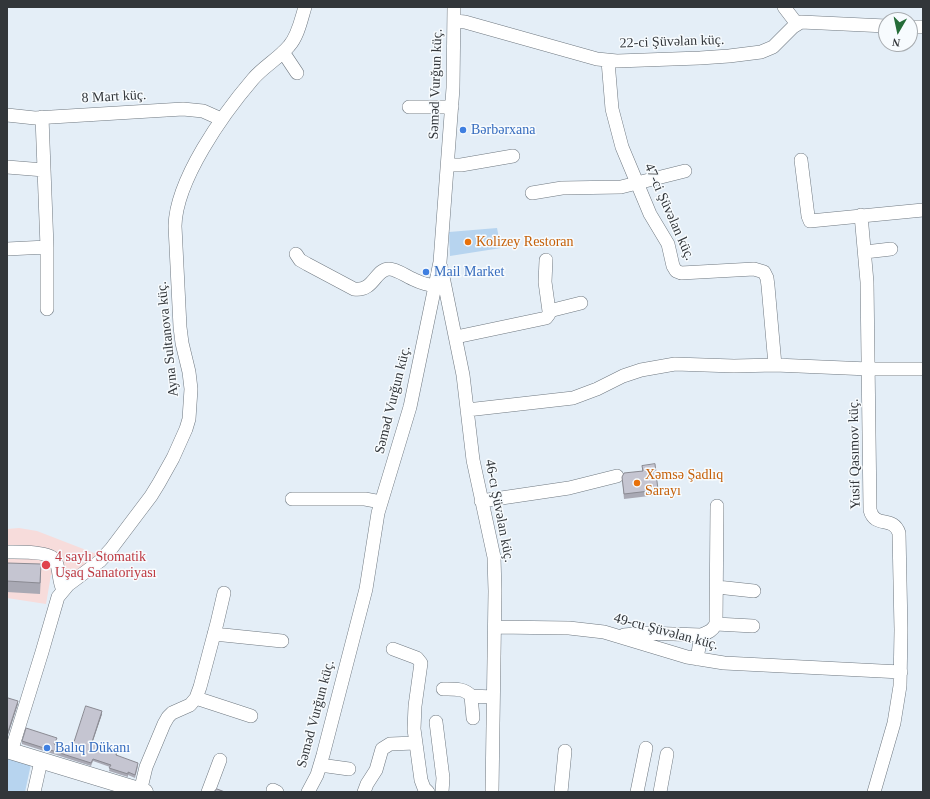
<!DOCTYPE html>
<meta charset="utf-8">
<style>
body{margin:0}
#map{position:relative;width:930px;height:799px;overflow:hidden;background:#e4eef7;font-family:Georgia,serif}
canvas{display:block}
.frame{position:absolute;inset:0;border:8px solid #32363a;pointer-events:none}
.north{position:absolute;left:878px;top:12px;width:40px;height:40px;box-sizing:border-box;background:#f7fbfe;border:1px solid #a8acb0;border-radius:50%;rotate:189deg;font-size:11px;font-weight:700;line-height:16px;text-align:center;color:#32363a}
.north::after{content:'';display:block;margin:auto;width:14px;height:18px;background:#256c38;clip-path:polygon(50% 0,100% 100%,50% 72%,0 100%)}
</style>
<div id="map">
<canvas width="930" height="799"></canvas>
<div class="frame"></div>
<div class="north">N</div>
</div>
<script>
const context = document.querySelector('canvas').getContext('2d');
context.lineJoin = 'round';
function fillPath(path, color) {
  context.fillStyle = color;
  context.fill(path, 'evenodd');
}
function stroke(path, color, width, dash) {
  context.strokeStyle = color;
  context.lineWidth = width;
  context.lineCap = dash ? 'butt' : 'round';
  context.setLineDash(dash || []);
  context.stroke(path);
}
function drawText(font, color, halo, rows, align = 'center') {
  context.font = font + ' Georgia,serif';
  context.lineWidth = 3;
  context.setLineDash([]);
  context.textBaseline = 'middle';
  context.strokeStyle = halo;
  context.fillStyle = color;
  for (const [text, x, y, turn = 0] of rows) {
    context.save();
    context.translate(x, y);
    context.rotate((+turn || 0) * Math.PI / 180);
    context.textAlign = isNaN(turn) ? turn : align;
    if (halo) context.strokeText(text, 0, 0);
    context.fillText(text, 0, 0);
    context.restore();
  }
}
fillPath(new Path2D(`
 M 19,528 L 37,531 L 99,555 L 67,578 L 59,575 L 51,575 L 46,604 L 7,598 L 7,529 Z`), '#f7dcdb');
fillPath(new Path2D(`
 M 497,228 L 501,248 L 450,256 L 449,232 Z
 M 7,758 L 31,764 L 25,792 L 7,792 Z`), '#b7d4ef');
const minor = new Path2D(`
 M 784,7 L 797,24
 M 455,21 L 465,22 L 597,59 L 617,61 L 700,58 L 729,56 L 761,52 L 773,47 L 793,27 L 801,22 L 886,26
 M 910,27 L 923,27
 M 283,52 L 297,73
 M 608,61 L 612,109 L 622,147 L 650,214 L 668,244 L 673,266 L 676,271 L 681,273 L 754,269 L 764,272 L 767,278 L 768,286 L 775,365
 M 409,107 L 452,107
 M 7,115 L 35,118 L 183,109 L 203,111 L 221,119
 M 42,117 L 47,247 L 47,309
 M 801,160 L 808,216 L 810,221 L 923,210
 M 448,165 L 461,165 L 513,156
 M 7,167 L 44,170
 M 532,193 L 562,188 L 621,187 L 685,171
 M 861,215 L 867,282 L 870,510 C 875,529 893,515 899,533 L 901,630 L 900,686 L 894,723 L 874,792
 M 7,249 L 47,247
 M 865,252 L 891,249
 M 296,254 L 300,260 L 307,264 L 354,289 C 374,292 375,269 389,269 C 397,269 407,277 415,280 C 421,283 429,285 436,286
 M 441,267 L 463,375 L 473,460 L 494,557 L 495,591 L 492,792
 M 549,311 L 581,303
 M 456,337 L 546,318 L 549,314 L 549,311 L 545,282 L 546,260
 M 467,410 L 573,398 L 597,389 L 623,376 L 641,370 L 675,364 L 734,366 L 775,365 L 869,369 L 923,369
 M 292,499 L 365,499 L 381,502
 M 481,501 L 569,488 L 617,476
 M 7,552 C 17,552 50,551 55,560 C 60,568 58,580 63,590
 M 717,587 L 754,591
 M 716,624 L 753,626
 M 495,627 L 569,628 L 604,632 L 687,657 L 724,663 L 901,672
 M 214,634 L 282,641
 M 624,635 L 645,633 L 701,635 C 709,632 712,631 716,624 L 717,506
 M 393,649 L 417,658 L 421,663 L 415,706 L 414,729 L 421,780 L 424,788 L 428,792
 M 697,659 L 701,635
 M 443,689 C 453,689 465,688 471,696 L 493,697
 M 471,696 L 473,718
 M 196,698 L 251,716
 M 436,722 L 443,778 L 442,792
 M 11,752 L 42,652 L 58,597 L 68,585 L 100,561 L 111,549 L 151,496 L 159,483 L 173,458 L 186,429 L 189,419 L 191,389 L 189,372 L 182,343 L 180,327 L 175,226 C 176,180 223,114 253,79 C 263,67 278,59 289,46 C 298,36 301,20 305,7
 M 320,765 L 349,769
 M 273,790 L 277,792
 M 34,792 L 41,761
 M 140,792 L 146,767 L 164,724 L 168,717 L 172,713 L 190,705 L 196,698 L 200,687 L 217,623 L 224,593
 M 208,792 L 220,760
 M 308,792 L 317,775 L 323,755 L 366,589 L 378,513 L 410,407 L 440,262 L 453,88 L 454,7
 M 364,792 L 367,784 L 376,770 L 382,749 L 390,744 L 415,743
 M 561,792 L 565,751
 M 637,792 L 646,748
 M 660,792 L 667,754`);
const major = new Path2D(`
 M 7,750 L 145,792`);
stroke(minor, '#6f7880', 14);
stroke(major, '#6f7880', 17);
stroke(minor, '#fff', 13);
stroke(major, '#fff', 16);
fillPath(new Path2D(`
 M 642,466 L 658,490 L 658,495 L 624,499 L 622,477 L 642,471 Z
 M 7,563 L 41,575 L 40,594 L 7,592 Z
 M 102,714 L 92,742 L 117,753 L 117,756 L 138,766 L 135,778 L 128,775 L 128,777 L 109,771 L 110,767 L 93,761 L 91,766 L 22,744 L 22,741 L 57,741 L 55,745 L 71,750 Z`), '#a9a9b4');
fillPath(new Path2D(`
 M 18,701 L 18,704 L 7,738 L 7,735 Z
 M 102,711 L 102,714 L 92,744 L 92,742 Z`), '#8a8a92');
const building = new Path2D(`
 M 655,464 L 658,490 L 624,494 L 622,477 L 624,473 L 643,471 L 642,466 Z
 M 7,563 L 41,564 L 40,583 L 7,581 Z
 M 8,698 L 18,701 L 7,735 L 7,700 Z
 M 86,706 L 102,711 L 92,742 L 117,750 L 116,755 L 138,763 L 135,775 L 128,772 L 128,774 L 109,768 L 111,765 L 93,759 L 91,763 L 22,741 L 26,728 L 57,738 L 54,744 L 71,750 Z
 M 217,789 L 225,792 L 214,792 Z`);
fillPath(building, '#c5c5d1');
stroke(building, '#8a8a92', 1);
for (const [x, y, r, color] of [
 [463,130,4,"#3f7fe0"],
 [468,242,4,"#e8710a"],
 [426,272,4,"#3f7fe0"],
 [637,483,4,"#e8710a"],
 [46,565,5,"#e0444e"],
 [47,748,4,"#3f7fe0"]
]) {
  const dot = new Path2D();
  dot.arc(x, y, r, 0, 2 * Math.PI);
  context.fillStyle = color;
  context.fill(dot);
  stroke(dot, '#f7fbfe', 1.5);
}
drawText('14px', '#32363a', '#f7fbfe', [
 ["22-ci Şüvəlan küç.",672,42,-2],
 ["Səməd Vurğun küç.",436,84,-88],
 ["8 Mart küç.",114,97,-3],
 ["47-ci Şüvəlan küç.",669,212,66],
 ["Ayna Sultanova küç.",168,339,-96],
 ["Səməd Vurğun küç.",393,400,-76],
 ["Yusif Qasımov küç.",855,454,-91],
 ["46-cı Şüvəlan küç.",499,511,79],
 ["49-cu Şüvəlan küç.",666,632,15],
 ["Səməd Vurğun küç.",316,714,-75]
]);
drawText('14px', '#366cbe', '#f7fbfe', [
 ["Bərbərxana",471,130],
 ["Mail Market",434,272],
 ["Balıq Dükanı",55,748]
], 'left');
drawText('14px', '#c56008', '#f7fbfe', [
 ["Kolizey Restoran",476,242],
 ["Xəmsə Şadlıq",645,475],
 ["Sarayı",645,491]
], 'left');
drawText('14px', '#be3a42', '#f7fbfe', [
 ["4 saylı Stomatik",55,557],
 ["Uşaq Sanatoriyası",55,573]
], 'left');
</script>
